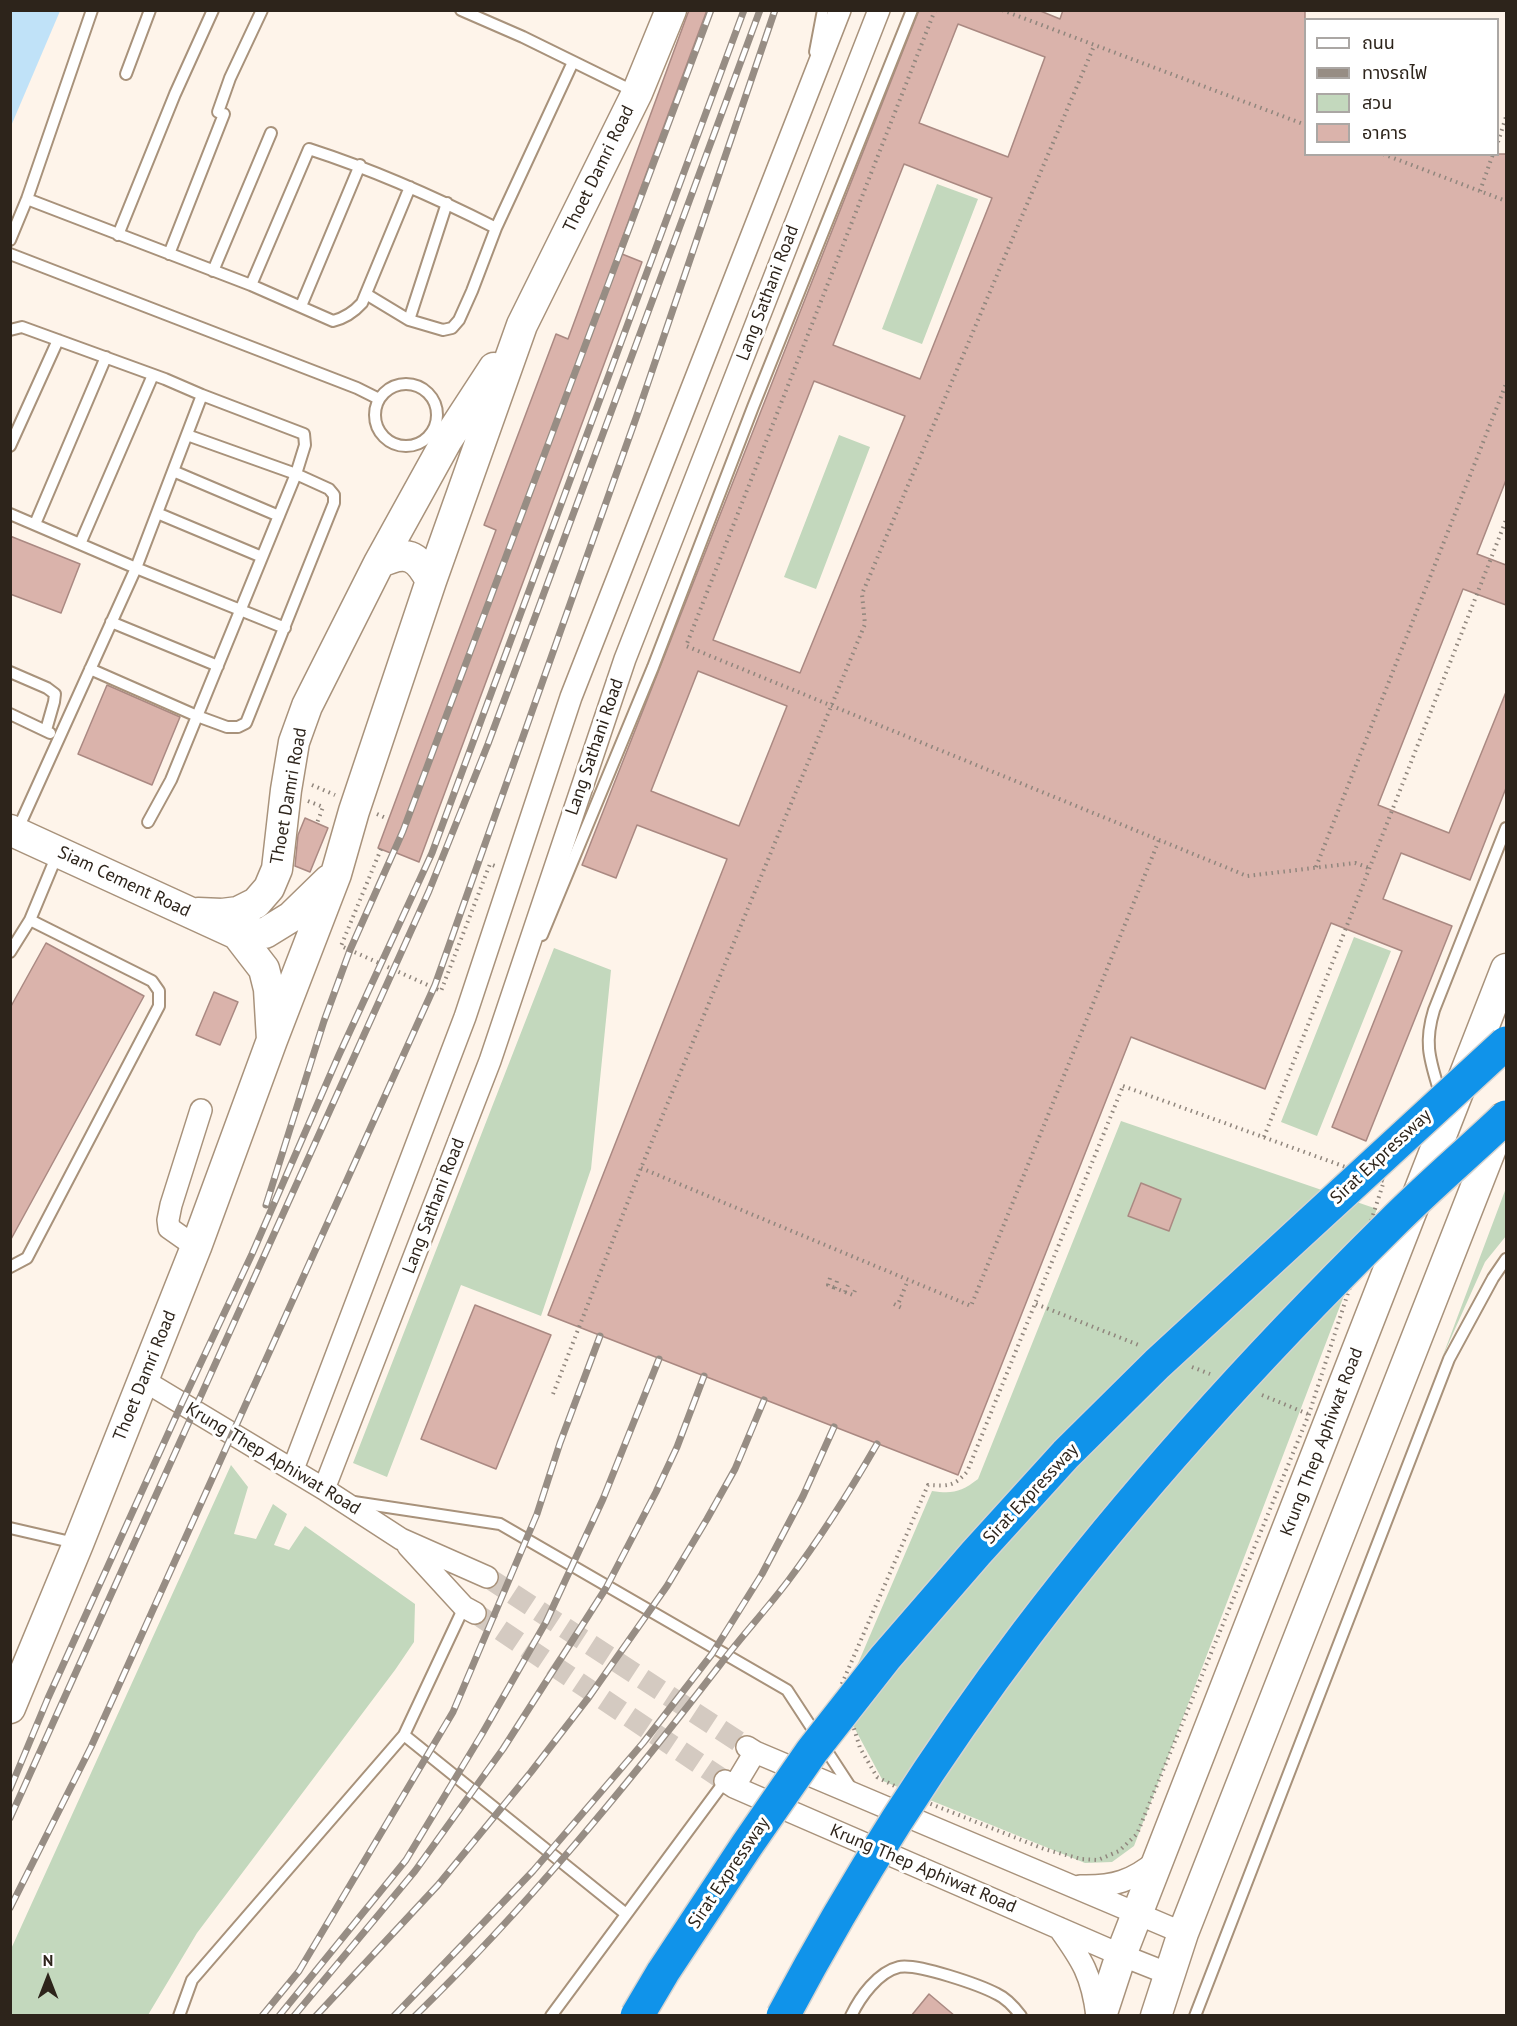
<!DOCTYPE html>
<meta charset="utf-8">
<style>
body{margin:0}
#map{position:relative;width:1517px;height:2026px;overflow:hidden;background:#fef4ea;font-family:"PT Sans","Noto Sans Thai",sans-serif}
canvas{display:block}
.frame{position:absolute;inset:0;border:12px solid #2d241b;pointer-events:none}
.legend{position:absolute;left:1304px;top:18px;width:195px;height:138px;box-sizing:border-box;background:#fff;border:2px solid #aba7a4;margin:0;padding:8px 10px;list-style:none;font-size:18px;color:#2d241b}
.legend li{display:flex;align-items:center;gap:12px;height:30px}
.legend b{width:30px;border:2px solid #aba7a4}
.north{position:absolute;left:18px;top:1948px;width:60px;height:60px;-webkit-text-stroke:4px #fff;paint-order:stroke;rotate:0deg;font-size:16px;font-weight:700;line-height:24px;text-align:center;color:#2d241b}
.north::after{content:'';display:block;margin:auto;width:21px;height:27px;background:#2d241b;clip-path:polygon(50% 0,100% 100%,50% 72%,0 100%)}
</style>
<div id="map">
<canvas width="1517" height="2026"></canvas>
<div class="frame"></div>
<ul class="legend">
<li><b style="height:8px;background:#fff"></b>ถนน</li>
<li><b style="height:8px;background:#978d84"></b>ทางรถไฟ</li>
<li><b style="height:16px;background:#c3d8bd"></b>สวน</li>
<li><b style="height:16px;background:#dab3ab"></b>อาคาร</li>
</ul>
<div class="north">N</div>
</div>
<script>
const context = document.querySelector('canvas').getContext('2d');
context.lineJoin = 'round';
function fillPath(path, color) {
  context.fillStyle = color;
  context.fill(path, 'evenodd');
}
function stroke(path, color, width, dash) {
  context.strokeStyle = color;
  context.lineWidth = width;
  context.lineCap = dash ? 'butt' : 'round';
  context.setLineDash(dash || []);
  context.stroke(path);
}
function drawText(font, color, halo, rows, align = 'center') {
  context.font = font + ' "PT Sans",sans-serif';
  context.lineWidth = 6;
  context.setLineDash([]);
  context.textBaseline = 'middle';
  context.strokeStyle = halo;
  context.fillStyle = color;
  for (const [text, x, y, turn = 0] of rows) {
    context.save();
    context.translate(x, y);
    context.rotate((+turn || 0) * Math.PI / 180);
    context.textAlign = isNaN(turn) ? turn : align;
    if (halo) context.strokeText(text, 0, 0);
    context.fillText(text, 0, 0);
    context.restore();
  }
}
fillPath(new Path2D(`
 M 937,184 L 978,199 L 922,344 L 882,329 Z
 M 839,435 L 870,447 L 816,589 L 784,577 Z
 M 1354,937 L 1391,951 L 1317,1136 L 1281,1122 Z
 M 554,948 L 611,970 L 591,1169 L 541,1316 L 461,1285 L 387,1477 L 353,1463 Z
 M 1121,1121 L 1377,1209 L 1134,1846 L 1112,1862 L 1085,1863 L 883,1781 L 841,1703 L 932,1491 C 953,1494 961,1492 978,1479 Z
 M 1506,1188 L 1506,1236 L 1485,1262 L 1442,1358 Z
 M 231,1465 L 248,1487 L 234,1534 L 256,1539 L 273,1504 L 287,1514 L 274,1545 L 289,1550 L 305,1526 L 415,1604 L 414,1642 L 395,1670 L 197,1933 L 148,2015 L 11,2015 L 11,1949 Z`), '#c3d8bd');
fillPath(new Path2D(`
 M 11,10 L 60,11 L 11,126 L 10,11 Z`), '#c0e2f8');
const building = new Path2D(`
 M 689,10 L 707,10 L 617,252 L 642,262 L 419,862 L 394,852 L 393,854 L 378,848 L 496,530 L 484,525 L 556,334 L 568,339 Z
 M 919,10 L 1038,10 L 1060,19 L 1063,10 L 1305,10 L 1305,154 L 1506,154 L 1506,480 L 1477,554 L 1506,565 L 1506,605 L 1463,589 L 1378,805 L 1449,833 L 1506,692 L 1506,788 L 1470,880 L 1401,853 L 1383,899 L 1452,926 L 1366,1141 L 1332,1127 L 1402,951 L 1331,923 L 1265,1089 L 1131,1037 L 958,1475 L 548,1315 L 727,859 L 637,825 L 616,878 L 582,865 ZM 958,24 L 1045,57 L 1008,157 L 919,123 ZM 904,164 L 992,198 L 920,379 L 833,345 ZM 814,381 L 905,416 L 800,673 L 713,640 ZM 698,671 L 787,706 L 739,826 L 651,791 Z
 M 10,536 L 80,564 L 61,613 L 10,594 Z
 M 107,685 L 180,717 L 152,785 L 78,754 Z
 M 305,818 L 328,828 L 310,872 L 295,866 L 298,835 Z
 M 46,943 L 144,996 L 10,1241 L 10,1008 Z
 M 214,992 L 238,1002 L 220,1045 L 196,1035 Z
 M 1141,1183 L 1181,1199 L 1169,1231 L 1128,1216 Z
 M 475,1305 L 551,1335 L 496,1469 L 421,1439 Z
 M 929,1994 L 955,2016 L 911,2016 Z`);
fillPath(building, '#dab3ab');
stroke(building, '#aa8982', 1.5);
stroke(new Path2D(`
 M 487,1577 L 747,1747
 M 475,1613 L 725,1781`), '#d4cac1', 21, [21, 10]);
const lane = new Path2D(`
 M 461,10 L 523,37 L 635,92
 M 815,52 L 823,10
 M 126,74 L 150,10
 M 218,112 L 230,78 L 262,10
 M 27,199 L 251,285 L 333,321 C 345,318 353,313 362,303 L 410,187
 M 118,235 L 175,94 L 213,10
 M 10,240 L 27,199 L 92,10
 M 10,254 L 357,388 L 379,399
 M 169,254 L 224,114
 M 213,271 L 271,133
 M 251,285 L 309,149 C 374,170 435,197 496,228
 M 366,294 L 409,320 L 443,330 L 452,328 L 459,320 L 472,291 L 496,228 L 573,62
 M 301,306 L 360,165
 M 409,320 L 447,203
 M 10,330 L 22,327 L 165,379 L 202,395 L 304,434 L 305,445 L 296,474 L 171,780 L 148,822
 M375 415a31 31 0 1 1 62 0a31 31 0 1 1-62 0Z
 M 10,446 L 58,340
 M 173,471 L 279,516
 M 157,513 L 262,557
 M 10,514 L 136,568 L 285,628
 M 35,524 L 106,357
 M 80,544 L 153,375
 M 111,622 L 218,666
 M 90,669 L 197,716 L 227,727 L 238,727 L 246,723 L 334,503 L 334,495 L 329,489 L 296,474 L 187,435
 M 10,672 L 47,688 L 55,694 L 54,702 L 46,730
 M 10,714 L 50,733
 M 17,831 L 136,568 L 202,395
 M 542,935 L 653,667 L 753,407 L 912,10
 M 10,952 L 30,920 L 57,855
 M 1441,1097 C 1431,1062 1423,1046 1434,1010 L 1506,828
 M 10,1267 L 27,1258 L 159,1006 L 159,991 L 152,981 L 30,920
 M 354,1502 L 500,1524 L 787,1690 L 853,1791
 M 10,1528 L 75,1543
 M 404,1735 L 626,1914
 M 179,2016 L 192,1980 L 404,1735 L 464,1607
 M 551,2016 L 725,1781
 M 851,2016 C 860,1997 878,1972 899,1967 C 917,1963 980,1985 997,1994 C 1006,1998 1015,2008 1021,2016
 M 1195,2016 L 1449,1359 L 1493,1278 L 1506,1259`);
const street = new Path2D(`
 M 196,1247 L 169,1228 L 168,1220 L 171,1205 L 201,1110
 M 143,1380 L 324,1489 L 401,1539 L 487,1577
 M 293,1469 L 465,1017 L 571,697 L 840,10
 M 324,1489 L 490,1061 L 625,659 L 879,10
 M 408,1546 L 464,1607 L 475,1613
 M 747,1747 L 755,1752 L 1183,1933
 M 725,1781 L 734,1787 L 1121,1955 L 1169,1974
 M 734,1787 L 755,1752
 M 1080,1886 C 1114,1887 1132,1881 1158,1860
 M 1059,1928 C 1082,1960 1092,1975 1097,2016`);
const secondary = new Path2D(`
 M 379,563 C 406,550 417,554 431,581
 M 10,830 L 237,934 L 264,969 L 269,989 L 272,1040 L 196,1247 L 78,1544 L 10,1708
 M 198,913 L 222,914 L 238,912 L 256,903 L 269,888 L 277,869 L 286,790 L 294,742 L 307,706 L 379,563 L 447,440 L 494,368
 M 237,934 L 265,933 L 291,917 L 329,880
 M 272,1040 L 336,874 L 354,811 L 431,581 L 522,325 L 637,93 L 671,10
 M 1101,2016 L 1121,1955 L 1506,969
 M 1156,2016 L 1183,1933 L 1503,1118`);
stroke(lane, '#a8927b', 14);
stroke(street, '#a8927b', 24);
stroke(secondary, '#a8927b', 33);
stroke(new Path2D(`
 M 935,10 L 686,646 L 1247,876 L 1355,863 L 1369,868
 M 1002,10 L 1306,125
 M 1498,142 L 1506,117
 M 1383,154 L 1506,201
 M 1480,191 L 1493,154
 M 312,785 L 335,795
 M 308,801 L 323,807 L 317,823
 M 377,814 L 388,819
 M 381,849 L 341,946 L 441,991 L 490,864 L 495,866
 M 1316,867 L 1506,384
 M 1123,1086 L 1384,1181 L 1309,1414 L 1137,1834 L 1119,1851 L 1098,1860 L 1081,1859 L 1044,1849 L 926,1802 L 877,1777 L 860,1748 L 841,1686 L 928,1485 C 948,1486 953,1487 967,1472 Z
 M 1264,1137 L 1506,520
 M 641,1168 L 971,1306 L 1159,840
 M 830,1278 L 828,1285 L 835,1288
 M 837,1281 L 835,1288 L 845,1292 L 848,1285
 M 845,1292 L 853,1295 L 856,1288
 M 899,1302 L 908,1280
 M 894,1304 L 902,1308
 M 1036,1304 L 1141,1346
 M 1192,1367 L 1210,1374
 M 553,1394 L 641,1168 L 865,624 L 862,594 L 1094,46
 M 1262,1395 L 1308,1414`), '#90867d', 4, [1.5, 4.5]);
stroke(lane, '#fff', 10);
stroke(street, '#fff', 21);
stroke(secondary, '#fff', 30);
const rail = new Path2D(`
 M 266,1205 L 324,1021 L 350,950 L 403,831 L 711,10
 M 10,1789 L 48,1698 L 182,1403 L 252,1254 L 338,1057 L 432,853 L 744,10
 M 10,1818 L 429,891 L 488,744 L 760,10
 M 10,1908 L 91,1747 L 435,985 L 636,418 L 775,10
 M 262,2016 L 299,1971 L 453,1712 L 537,1514 L 560,1443 L 600,1336
 M 279,2016 L 406,1860 L 482,1734 L 546,1622 L 603,1499 L 659,1359
 M 294,2016 L 415,1871 L 503,1749 L 606,1588 L 656,1492 L 677,1447 L 704,1376
 M 316,2016 L 438,1885 L 531,1772 L 589,1697 L 667,1586 L 707,1519 L 735,1469 L 764,1400
 M 394,2016 L 533,1871 L 643,1743 L 712,1654 L 762,1574 L 803,1496 L 834,1427
 M 415,2016 C 526,1908 625,1788 719,1666 C 741,1637 766,1610 788,1581 C 821,1537 850,1491 877,1444`);
stroke(rail, '#978d84', 7);
stroke(rail, '#fff', 4.5, [14]);
const highwayBridge = new Path2D(`
 M 637,2016 L 663,1972 L 747,1845 L 812,1751 L 885,1658 L 976,1553 L 1066,1454 L 1157,1364 L 1506,1043
 M 783,2016 C 854,1882 936,1753 1027,1633 C 1137,1488 1261,1352 1391,1224 C 1428,1187 1468,1153 1506,1117`);
stroke(highwayBridge, '#d5d3d1', 36, []);
stroke(highwayBridge, '#1093ea', 33);
drawText('18px', '#2d241b', '#fff', [
 ["Thoet Damri Road",599,169,-64],
 ["Lang Sathani Road",768,293,-69],
 ["Lang Sathani Road",595,747,-71],
 ["Thoet Damri Road",289,796,-80],
 ["Siam Cement Road",124,882,25],
 ["Sirat Expressway",1381,1157,-43],
 ["Lang Sathani Road",434,1206,-69],
 ["Thoet Damri Road",145,1376,-68],
 ["Krung Thep Aphiwat Road",1322,1442,-69],
 ["Krung Thep Aphiwat Road",273,1459,31],
 ["Sirat Expressway",1031,1494,-47],
 ["Krung Thep Aphiwat Road",923,1869,23],
 ["Sirat Expressway",729,1873,-56]
]);
</script>
